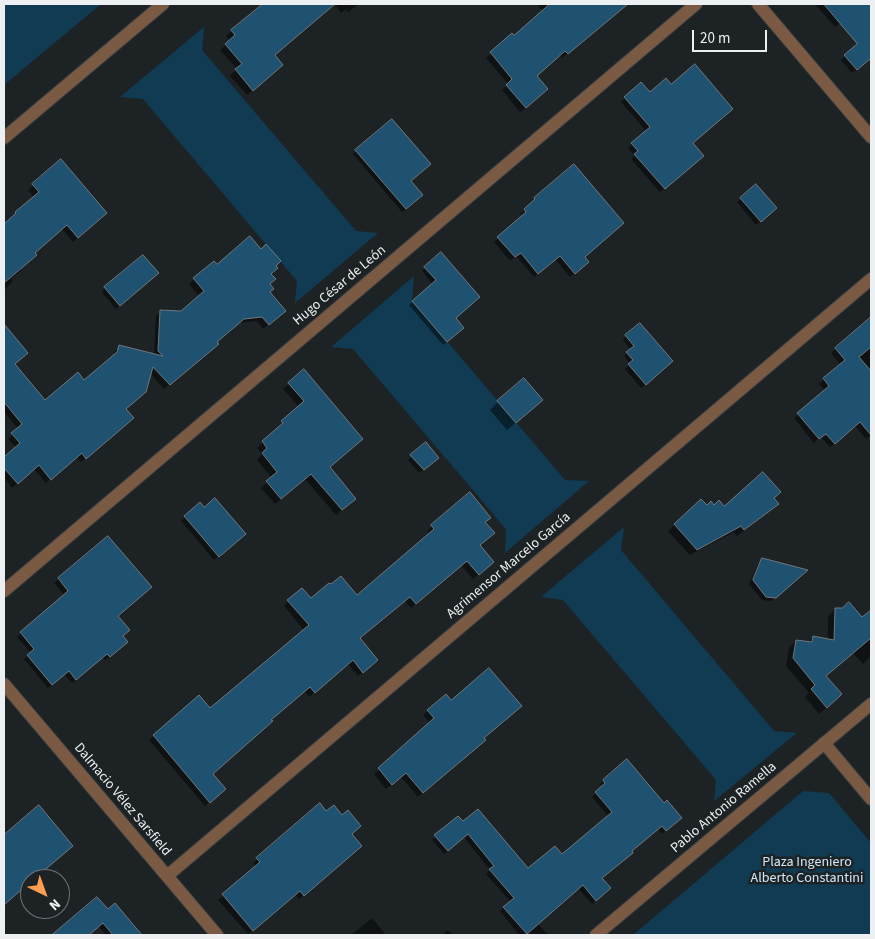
<!DOCTYPE html>
<meta charset="utf-8">
<style>
body{margin:0}
#map{position:relative;width:875px;height:939px;overflow:hidden;background:#1d2225;font-family:"Source Sans 3",sans-serif}
canvas{display:block}
.frame{position:absolute;inset:0;border:5px solid #ecf0f2;pointer-events:none}
.north{position:absolute;left:20px;top:869px;width:50px;height:50px;box-sizing:border-box;background:#1d2225;border:1px solid #707477;border-radius:50%;rotate:138deg;font-size:14px;font-weight:700;line-height:20px;text-align:center;color:#ecf0f2}
.north::after{content:'';display:block;margin:auto;width:18px;height:22px;background:#fc9d52;clip-path:polygon(50% 0,100% 100%,50% 72%,0 100%)}
.scale{position:absolute;left:692px;top:30px;width:75px;height:22px;box-sizing:border-box;border:2px solid #ecf0f2;border-top:0;padding-left:6px;font-size:15px;line-height:18px;white-space:nowrap;color:#ecf0f2;-webkit-text-stroke:4px #1d2225;paint-order:stroke}
</style>
<div id="map">
<canvas width="875" height="939"></canvas>
<div class="frame"></div>
<div class="north">N</div>
<div class="scale">20 m</div>
</div>
<script>
const context = document.querySelector('canvas').getContext('2d');
context.lineJoin = 'round';
function fillPath(path, color) {
  context.fillStyle = color;
  context.fill(path, 'evenodd');
}
function stroke(path, color, width, dash) {
  context.strokeStyle = color;
  context.lineWidth = width;
  context.lineCap = dash ? 'butt' : 'round';
  context.setLineDash(dash || []);
  context.stroke(path);
}
function drawText(font, color, halo, rows, align = 'center') {
  context.font = font + ' "Source Sans 3",sans-serif';
  context.lineWidth = 5;
  context.setLineDash([]);
  context.textBaseline = 'middle';
  context.strokeStyle = halo;
  context.fillStyle = color;
  for (const [text, x, y, turn = 0] of rows) {
    context.save();
    context.translate(x, y);
    context.rotate((+turn || 0) * Math.PI / 180);
    context.textAlign = isNaN(turn) ? turn : align;
    if (halo) context.strokeText(text, 0, 0);
    context.fillText(text, 0, 0);
    context.restore();
  }
}
fillPath(new Path2D(`
 M 4,4 L 101,4 L 4,85 Z
 M 204,27 L 202,50 L 356,231 L 378,233 L 295,303 L 297,281 L 143,99 L 120,97 Z
 M 414,276 L 412,300 L 565,480 L 589,481 L 505,553 L 506,530 L 494,515 L 353,349 L 331,347 Z
 M 624,527 L 621,550 L 774,731 L 797,733 L 714,801 L 716,780 L 563,600 L 541,597 Z
 M 803,791 L 829,793 L 871,843 L 871,935 L 633,935 Z`), '#103b53');
fillPath(new Path2D(`
 M 264,4 L 359,4 L 348,12 L 346,9 L 341,13 L 335,4 L 273,55 L 276,70 L 247,95 L 230,76 L 237,69 L 220,50 L 230,41 L 226,36 Z
 M 537,4 L 626,4 L 562,58 L 560,55 L 535,76 L 542,94 L 520,112 L 502,90 L 508,84 L 486,58 L 543,11 Z
 M 815,4 L 863,4 L 835,27 Z
 M 870,34 L 871,57 L 852,73 L 841,60 Z
 M 671,85 L 698,160 L 660,192 L 631,159 L 635,156 L 628,148 L 647,132 L 621,102 L 625,98 L 650,94 Z
 M 356,151 L 410,181 L 418,199 L 402,212 L 353,154 Z
 M 61,161 L 101,218 L 73,242 L 62,229 L 34,253 L 21,268 L 22,270 L 11,279 L 13,281 L 4,290 L 4,223 L 34,197 L 28,190 Z
 M 573,165 L 583,266 L 570,277 L 555,259 L 534,277 L 516,256 L 510,261 L 494,242 L 523,216 L 520,214 L 532,204 L 530,203 L 535,198 Z
 M 741,199 L 771,212 L 756,225 L 737,202 Z
 M 441,254 L 454,319 L 459,332 L 443,345 L 409,305 L 433,285 L 422,271 Z
 M 214,263 L 217,266 L 270,274 L 269,292 L 280,315 L 263,329 L 257,321 L 238,323 L 216,342 L 212,348 L 164,389 L 150,373 L 125,409 L 128,422 L 81,462 L 77,457 L 46,483 L 34,469 L 12,488 L 4,477 L 4,459 L 16,448 L 8,439 L 18,429 L 4,412 L 4,326 L 26,353 L 14,364 L 45,401 L 84,382 L 113,357 L 115,351 L 119,347 L 154,355 L 156,316 L 161,311 L 181,312 L 200,297 L 189,284 Z
 M 153,277 L 116,309 L 102,292 L 105,288 Z
 M 871,319 L 871,435 L 866,439 L 855,426 L 830,447 L 821,437 L 814,443 L 794,418 L 826,391 L 819,384 L 841,365 L 831,353 Z
 M 626,336 L 667,365 L 641,388 L 625,369 L 630,364 L 624,356 L 631,350 L 623,340 Z
 M 304,371 L 329,467 L 348,504 L 336,515 L 305,479 L 275,504 L 261,488 L 272,478 L 257,460 L 262,454 L 257,448 L 299,407 L 283,389 Z
 M 498,402 L 533,408 L 507,430 L 490,410 Z
 M 426,444 L 433,461 L 419,473 L 408,460 Z
 M 470,494 L 484,523 L 479,546 L 488,567 L 473,579 L 461,565 L 411,608 L 405,601 L 359,639 L 372,665 L 358,676 L 348,664 L 309,697 L 305,691 L 270,720 L 212,775 L 219,794 L 205,806 L 149,740 L 199,697 L 210,710 L 304,630 L 284,606 L 288,601 L 357,596 L 430,534 L 427,531 Z
 M 701,501 L 707,507 L 771,510 L 737,536 L 734,532 L 690,555 L 668,531 Z
 M 200,504 L 240,537 L 214,560 L 181,521 Z
 M 108,537 L 116,616 L 122,646 L 105,660 L 102,657 L 72,683 L 64,674 L 48,688 L 24,659 L 31,653 L 17,637 L 65,596 L 54,583 Z
 M 762,560 L 803,573 L 771,601 L 762,600 L 749,584 L 758,564 Z
 M 835,609 L 862,619 L 871,611 L 871,656 L 863,664 L 853,653 L 825,677 L 833,702 L 819,714 L 805,697 L 809,693 L 786,666 L 789,648 L 796,641 L 808,643 L 813,637 L 828,640 L 828,617 Z
 M 451,702 L 483,738 L 479,744 L 418,797 L 401,777 L 386,789 L 374,774 L 430,723 L 423,715 L 428,711 Z
 M 604,781 L 677,821 L 662,834 L 658,829 L 601,878 L 605,892 L 592,904 L 578,888 L 538,924 L 548,935 L 519,935 L 500,911 L 511,902 L 486,874 L 490,870 L 464,837 L 444,854 L 432,840 L 458,817 L 528,870 L 562,856 L 609,817 L 592,797 L 602,787 L 600,784 Z
 M 350,834 L 356,850 L 299,899 L 295,894 L 248,934 L 218,900 L 256,867 L 253,863 L 257,859 Z
 M 97,899 L 108,911 L 136,930 L 130,935 L 106,935 L 98,926 L 88,935 L 54,935 Z
 M 372,918 L 386,935 L 351,935 Z
 M 448,930 L 452,935 L 441,935 Z`), '#0007');
const building = new Path2D(`
 M 263,4 L 335,4 L 275,55 L 283,65 L 253,91 L 235,69 L 242,64 L 225,44 L 235,35 L 231,30 Z
 M 550,4 L 628,4 L 568,54 L 565,51 L 537,76 L 548,89 L 526,108 L 506,85 L 512,79 L 490,52 L 512,33 L 514,35 Z
 M 824,4 L 871,4 L 871,61 L 870,59 L 857,70 L 844,55 L 857,44 Z
 M 695,64 L 733,109 L 693,143 L 704,156 L 665,189 L 634,154 L 638,151 L 631,143 L 650,127 L 624,97 L 641,82 L 650,92 L 666,78 L 671,84 Z
 M 392,119 L 431,164 L 411,181 L 423,195 L 406,209 L 355,150 Z
 M 61,159 L 107,213 L 78,238 L 67,225 L 35,253 L 37,255 L 4,283 L 4,224 L 16,213 L 15,212 L 39,192 L 32,184 Z
 M 574,164 L 624,223 L 585,257 L 589,262 L 575,274 L 560,256 L 538,274 L 521,253 L 515,257 L 497,237 L 526,212 L 524,209 L 535,199 L 534,198 Z
 M 756,184 L 777,208 L 761,222 L 740,198 Z
 M 250,236 L 261,249 L 266,244 L 281,261 L 276,266 L 278,268 L 271,274 L 276,279 L 270,284 L 274,289 L 270,292 L 286,311 L 269,325 L 262,317 L 244,319 L 217,342 L 219,344 L 170,385 L 153,367 L 146,392 L 126,409 L 134,418 L 86,459 L 82,453 L 51,480 L 39,465 L 18,484 L 4,468 L 4,457 L 20,443 L 11,433 L 22,424 L 4,402 L 4,324 L 28,353 L 15,364 L 45,400 L 78,372 L 84,380 L 117,352 L 119,345 L 163,356 L 158,351 L 160,310 L 181,311 L 204,291 L 193,278 L 214,261 L 217,264 Z
 M 441,252 L 480,297 L 456,318 L 464,328 L 447,342 L 412,301 L 436,280 L 424,267 Z
 M 143,255 L 159,273 L 120,306 L 104,287 Z
 M 871,317 L 871,347 L 859,357 L 871,371 L 871,435 L 860,422 L 835,444 L 826,434 L 819,439 L 797,413 L 829,386 L 823,378 L 845,360 L 835,348 Z
 M 640,323 L 673,361 L 646,385 L 628,364 L 633,360 L 626,352 L 634,346 L 625,335 Z
 M 304,369 L 363,439 L 330,467 L 356,499 L 342,510 L 311,474 L 281,499 L 266,481 L 277,472 L 262,453 L 267,448 L 262,441 L 283,423 L 281,421 L 304,401 L 288,383 Z
 M 524,378 L 543,400 L 516,423 L 497,401 Z
 M 426,442 L 439,458 L 424,470 L 410,455 Z
 M 763,472 L 781,492 L 774,498 L 779,504 L 744,530 L 741,526 L 697,550 L 674,524 L 701,499 L 707,505 L 711,501 L 714,505 L 719,500 L 724,506 Z
 M 470,492 L 491,518 L 485,522 L 495,533 L 480,545 L 494,562 L 479,575 L 467,561 L 416,604 L 410,597 L 360,638 L 378,660 L 363,673 L 353,660 L 315,693 L 310,687 L 271,720 L 273,721 L 213,774 L 226,789 L 210,803 L 153,735 L 199,695 L 210,708 L 309,625 L 287,600 L 302,588 L 311,598 L 329,583 L 331,584 L 341,576 L 357,595 L 434,529 L 431,525 Z
 M 215,498 L 246,534 L 219,557 L 184,516 L 200,502 L 204,507 Z
 M 108,536 L 152,587 L 118,616 L 130,630 L 123,636 L 128,642 L 110,657 L 107,654 L 76,680 L 69,671 L 52,685 L 27,655 L 34,649 L 20,632 L 68,591 L 58,578 Z
 M 762,558 L 808,570 L 776,598 L 766,597 L 753,580 Z
 M 849,602 L 862,617 L 871,610 L 871,638 L 826,676 L 842,694 L 827,708 L 811,689 L 815,685 L 793,658 L 796,640 L 812,642 L 813,636 L 834,640 L 835,608 L 842,608 Z
 M 489,668 L 522,706 L 484,738 L 486,740 L 423,793 L 406,773 L 392,785 L 378,768 L 434,718 L 427,710 L 446,694 L 451,700 Z
 M 627,759 L 664,803 L 667,800 L 682,818 L 666,831 L 662,826 L 632,851 L 633,853 L 602,878 L 611,888 L 596,901 L 583,885 L 527,934 L 503,907 L 514,898 L 489,869 L 494,866 L 468,834 L 448,851 L 434,835 L 458,816 L 463,821 L 478,809 L 528,868 L 555,846 L 562,854 L 612,812 L 595,792 L 605,783 L 603,780 Z
 M 320,803 L 326,811 L 334,805 L 342,815 L 348,810 L 361,826 L 352,834 L 362,846 L 304,896 L 300,891 L 253,931 L 222,894 L 260,862 L 256,858 Z
 M 39,805 L 73,846 L 34,879 L 30,879 L 30,882 L 4,905 L 4,835 Z
 M 97,897 L 108,909 L 115,903 L 142,935 L 113,935 L 103,923 L 89,935 L 52,935 Z`);
fillPath(building, '#1f5270');
stroke(building, '#71777b', 1);
const minor = new Path2D(`
 M 758,4 L 871,137
 M 4,138 L 163,4
 M 4,591 L 696,4
 M 4,684 L 217,935
 M 824,743 L 871,799
 M 167,876 L 871,279
 M 596,935 L 871,704`);
stroke(minor, '#3a3f42', 14);
stroke(minor, '#7a5a43', 12);
drawText('14px', '#ecf0f2', '#1d2225', [
 ["Hugo César de León",340,286,-40],
 ["Agrimensor Marcelo García",509,566,-40],
 ["Dalmacio Vélez Sarsfield",122,800,50],
 ["Pablo Antonio Ramella",724,808,-40]
]);
drawText('14px', '#d2e8f6', '#1d2225', [
 ["Plaza Ingeniero",807,863],
 ["Alberto Constantini",807,879]
]);
</script>
